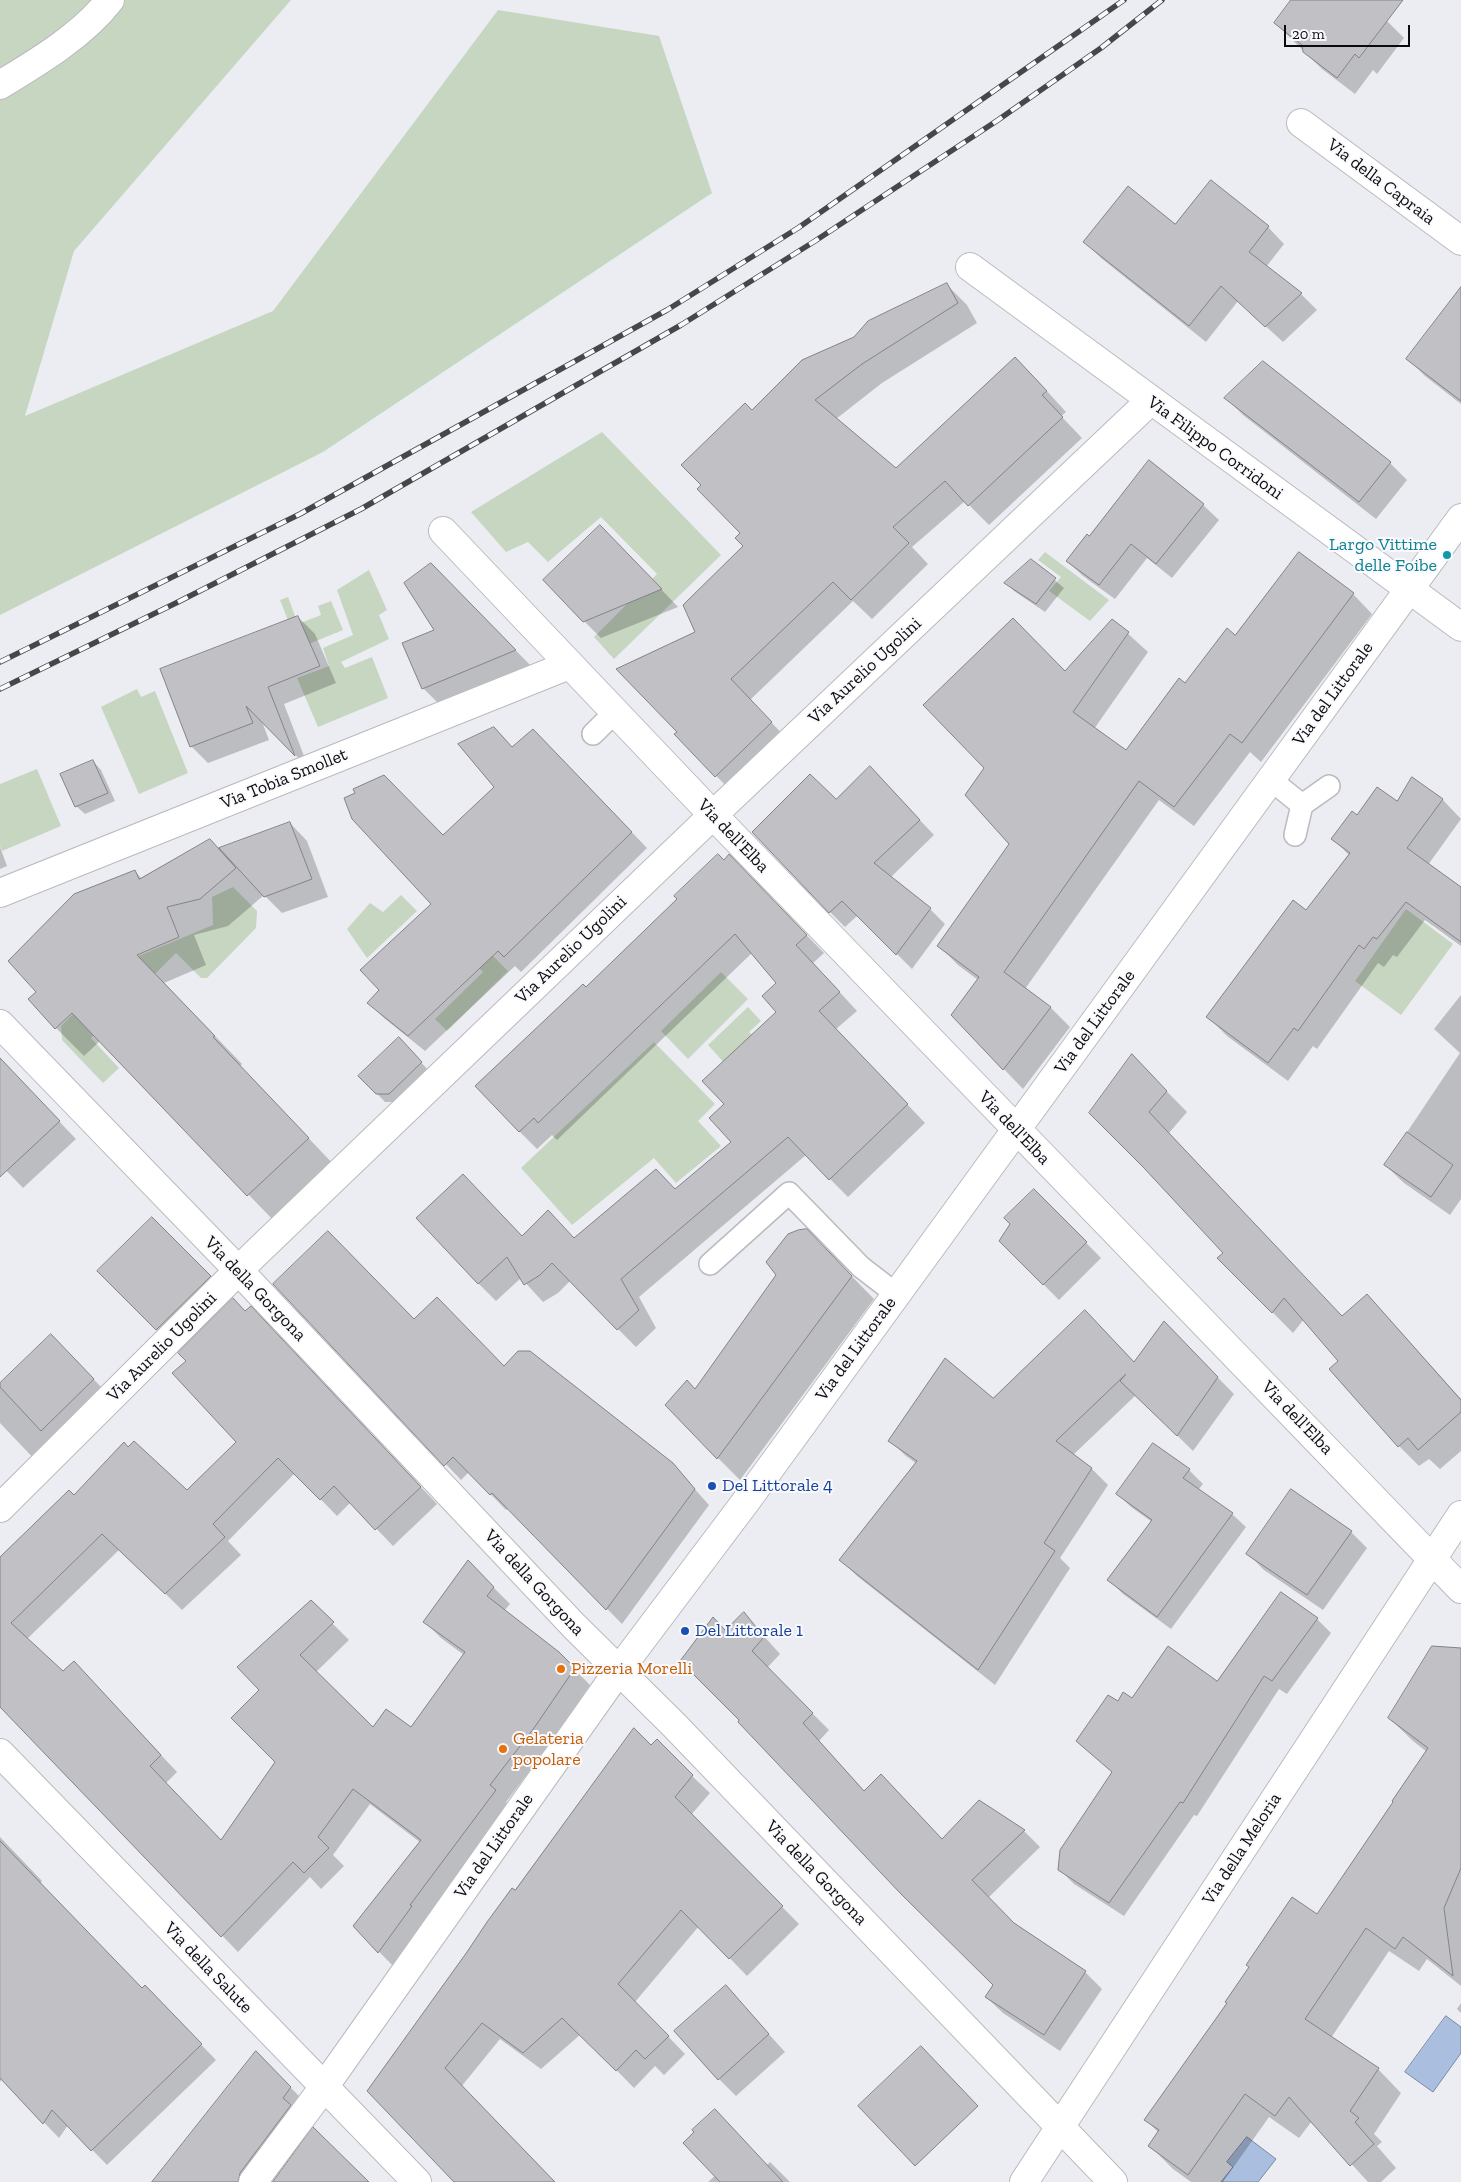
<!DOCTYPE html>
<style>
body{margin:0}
#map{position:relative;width:1461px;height:2182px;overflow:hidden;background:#ecedf2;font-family:"Zilla Slab",serif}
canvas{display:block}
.scale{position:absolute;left:1284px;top:25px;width:126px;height:22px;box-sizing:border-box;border:2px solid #0b0b0d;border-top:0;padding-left:6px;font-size:15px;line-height:18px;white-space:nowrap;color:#0b0b0d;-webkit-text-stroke:4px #fafafe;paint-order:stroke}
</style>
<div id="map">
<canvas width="1461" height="2182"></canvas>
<div class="scale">20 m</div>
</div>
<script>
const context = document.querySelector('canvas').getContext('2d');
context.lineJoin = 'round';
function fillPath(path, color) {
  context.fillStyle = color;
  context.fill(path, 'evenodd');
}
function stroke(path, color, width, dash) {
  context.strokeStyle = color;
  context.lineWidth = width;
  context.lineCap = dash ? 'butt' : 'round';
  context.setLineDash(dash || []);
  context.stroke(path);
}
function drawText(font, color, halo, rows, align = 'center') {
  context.font = font + ' "Zilla Slab",serif';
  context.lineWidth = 4;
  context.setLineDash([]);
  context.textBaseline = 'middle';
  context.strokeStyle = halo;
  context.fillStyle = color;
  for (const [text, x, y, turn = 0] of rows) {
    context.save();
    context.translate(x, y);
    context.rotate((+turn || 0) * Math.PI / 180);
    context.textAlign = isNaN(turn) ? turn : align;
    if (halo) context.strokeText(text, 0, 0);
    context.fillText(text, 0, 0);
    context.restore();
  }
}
fillPath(new Path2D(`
 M 0,0 L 291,0 L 74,251 L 25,416 L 273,311 L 498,10 L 659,36 L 712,193 L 323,452 L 0,615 Z
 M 602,432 L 721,555 L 614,659 L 594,637 L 657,574 L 601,517 L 548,562 L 528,542 L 506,552 L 471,512 Z
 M 1045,552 L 1109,600 L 1090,621 L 1049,591 L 1061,577 L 1038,560 Z
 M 369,570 L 387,610 L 379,615 L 389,639 L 341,662 L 345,668 L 372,657 L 388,698 L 318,727 L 297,678 L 329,666 L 323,648 L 353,635 L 337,590 Z
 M 288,597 L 298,624 L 321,615 L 318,606 L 331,601 L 343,630 L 299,648 L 280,600 Z
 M 137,689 L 141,697 L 155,691 L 188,773 L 139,794 L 101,707 Z
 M 37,769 L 61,826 L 2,851 L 0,846 L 0,784 Z
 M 233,887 L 257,911 L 256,928 L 207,978 L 201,978 L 176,953 L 91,1038 L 119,1068 L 103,1083 L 62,1040 L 61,1026 L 124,962 L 213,925 L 212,897 Z
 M 401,895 L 417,911 L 367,958 L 347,929 L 370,903 L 383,912 Z
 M 1406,909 L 1453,944 L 1401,1015 L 1355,981 Z
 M 456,919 L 508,971 L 447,1031 L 435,1019 L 483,972 L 443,932 Z
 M 721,972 L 748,999 L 688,1059 L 661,1031 Z
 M 748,1007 L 761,1021 L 749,1032 L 770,1053 L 727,1066 L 708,1045 Z
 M 654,1042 L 715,1104 L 698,1121 L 721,1146 L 676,1183 L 654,1158 L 572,1225 L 521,1168 Z`), '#c6d6c1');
const water = new Path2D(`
 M 1446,2016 L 1461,2027 L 1461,2053 L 1433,2092 L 1405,2072 Z
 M 1247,2137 L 1276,2159 L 1258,2182 L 1221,2182 L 1233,2167 L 1227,2162 Z`);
fillPath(water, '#aabfe0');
stroke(water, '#7a89a1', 1);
fillPath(new Path2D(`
 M 1292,0 L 1358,0 L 1387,21 L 1404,38 L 1377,74 L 1373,70 L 1355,94 L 1322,69 L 1275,23 Z
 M 1175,226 L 1268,227 L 1284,244 L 1266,267 L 1301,294 L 1317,310 L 1283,342 L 1238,301 L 1206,342 L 1101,258 L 1085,242 Z
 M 947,285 L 967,305 L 977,323 L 882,383 L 836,419 L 896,470 L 1035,378 L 1066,412 L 1061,416 L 1082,438 L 989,525 L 965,501 L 912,547 L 928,564 L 872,619 L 853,601 L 750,700 L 791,743 L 736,796 L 676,735 L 679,732 L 696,632 L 745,546 L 742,534 L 752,412 L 854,338 Z
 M 1461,304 L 1461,404 L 1425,376 L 1408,359 Z
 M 1226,398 L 1390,463 L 1407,480 L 1376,519 L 1243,415 Z
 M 1149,462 L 1203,505 L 1219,520 L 1172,578 L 1147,558 L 1115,599 L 1083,576 L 1067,561 L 1089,537 Z
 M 617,543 L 678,607 L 601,638 L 584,621 Z
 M 1031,560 L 1064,588 L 1045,612 L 1014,591 L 1006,583 Z
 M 431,564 L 532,667 L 440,705 L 423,688 L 436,631 Z
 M 1353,594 L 1372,614 L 1261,762 L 1250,752 L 1194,826 L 1159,800 L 1025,989 L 1050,1007 L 1070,1027 L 1023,1089 L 952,1015 L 978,980 L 958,965 L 939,946 L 1011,844 L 1065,672 L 1113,620 L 1148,652 L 1094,729 L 1126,751 L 1185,684 L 1236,637 Z
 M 298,617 L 315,634 L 336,683 L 284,704 L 309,769 L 261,719 L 269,740 L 208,763 L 191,746 Z
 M 494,729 L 513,748 L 549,746 L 647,848 L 521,972 L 515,966 L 425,1051 L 384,1018 L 369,1003 L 381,990 L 432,904 L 443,837 L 495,787 Z
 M 93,761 L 101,770 L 115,801 L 85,814 L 76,806 Z
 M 1412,779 L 1443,800 L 1461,819 L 1428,865 L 1461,888 L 1461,946 L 1425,920 L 1397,957 L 1393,955 L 1384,967 L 1378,963 L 1317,1049 L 1313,1046 L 1288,1081 L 1227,1036 L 1208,1017 L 1306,912 L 1349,855 L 1333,839 L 1357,816 L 1397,803 Z
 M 885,783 L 934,835 L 890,878 L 930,909 L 945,924 L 912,969 L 858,915 L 845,927 L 830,912 L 836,801 Z
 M 290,823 L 307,841 L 328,897 L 282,913 L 264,895 L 228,926 L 194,935 L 206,965 L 164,983 L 242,1064 L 240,1066 L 336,1167 L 276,1223 L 100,1041 L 84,1056 L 56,1028 L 38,992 L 135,871 L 142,879 Z
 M 0,847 L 7,866 L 0,869 Z
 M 724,862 L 747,874 L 824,953 L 813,963 L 857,1011 L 836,1029 L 925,1123 L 848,1197 L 806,1155 L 639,1297 L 656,1328 L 636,1347 L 570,1281 L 558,1293 L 543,1302 L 521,1278 L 496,1301 L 478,1283 L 522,1237 L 574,1239 L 676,1190 L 733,1142 L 725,1104 L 777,1012 L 777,983 L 752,953 L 557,1140 L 552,1135 L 537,1149 L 519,1131 L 586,989 Z
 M 1461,995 L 1461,1199 L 1450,1215 L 1404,1183 L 1385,1165 L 1460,1053 L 1434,1029 Z
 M 407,1047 L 429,1071 L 397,1102 L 385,1102 L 360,1076 Z
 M 1132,1056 L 1187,1112 L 1169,1133 L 1342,1317 L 1367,1295 L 1461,1399 L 1461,1451 L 1440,1469 L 1429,1459 L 1419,1466 L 1399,1446 L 1340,1361 L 1304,1319 L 1293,1333 L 1219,1258 L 1224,1253 L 1145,1167 Z
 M 0,1086 L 30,1091 L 76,1139 L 23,1188 L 0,1164 Z
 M 1034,1190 L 1101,1258 L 1059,1300 L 1000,1241 Z
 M 152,1219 L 227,1294 L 174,1347 L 99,1271 Z
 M 829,1253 L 874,1299 L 740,1480 L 718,1458 L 695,1390 Z
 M 275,1284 L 414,1321 L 504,1367 L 672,1464 L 709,1505 L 622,1624 L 508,1508 L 506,1510 L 469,1472 L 461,1480 Z
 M 245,1313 L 267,1324 L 437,1504 L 393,1546 L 351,1502 L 337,1516 L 295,1473 L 228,1541 L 241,1555 L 182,1610 L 120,1549 L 27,1639 L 63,1673 L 90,1679 L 177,1772 L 165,1784 L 221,1842 L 277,1762 L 261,1690 L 311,1602 L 349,1640 L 316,1672 L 373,1729 L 411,1729 L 464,1655 L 441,1638 L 425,1622 L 468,1562 L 510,1604 L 504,1611 L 558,1653 L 590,1685 L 550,1744 L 506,1802 L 511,1807 L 395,1968 L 354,1926 L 421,1843 L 370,1804 L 333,1855 L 344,1866 L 321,1889 L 310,1877 L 238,1952 L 0,1705 L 0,1559 L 74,1497 L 187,1492 L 237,1442 Z
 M 1164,1323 L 1234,1394 L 1193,1451 L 1136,1395 L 1073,1455 L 1092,1469 L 1108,1485 L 1060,1558 L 1070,1568 L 995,1685 L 857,1576 L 841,1560 L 917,1464 L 906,1456 L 890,1441 L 993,1400 L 1101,1327 L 1135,1363 Z
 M 51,1336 L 109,1395 L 38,1463 L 0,1423 L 0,1384 Z
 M 1189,1470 L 1203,1484 L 1198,1490 L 1232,1514 L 1246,1527 L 1171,1629 L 1123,1594 L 1109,1580 L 1152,1522 L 1131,1507 L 1118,1494 Z
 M 1351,1532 L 1367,1548 L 1323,1610 L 1264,1570 L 1248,1554 Z
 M 744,1614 L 780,1654 L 767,1668 L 829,1730 L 819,1741 L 865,1792 L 942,1840 L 1024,1831 L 1040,1847 L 988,1898 L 1014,1925 L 1085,1972 L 1102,1989 L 1060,2051 L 1003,2013 L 986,1997 L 994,1985 L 725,1631 Z
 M 1317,1619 L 1331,1633 L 1287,1694 L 1279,1689 L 1197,1816 L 1194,1815 L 1124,1916 L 1074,1884 L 1060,1870 L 1113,1773 L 1078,1741 L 1118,1703 L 1217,1682 Z
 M 1461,1649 L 1461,1986 L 1427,1959 L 1419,1971 L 1389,1951 L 1331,2038 L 1378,2069 L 1401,2093 L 1374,2134 L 1382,2142 L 1377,2146 L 1396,2168 L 1381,2182 L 1368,2182 L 1312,2121 L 1299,2138 L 1269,2117 L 1223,2182 L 1191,2182 L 1173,2169 L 1150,2146 L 1159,2133 L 1146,2120 L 1317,1916 L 1395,1802 L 1427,1752 L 1413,1741 L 1389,1718 Z
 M 651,1746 L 692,1776 L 710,1793 L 691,1815 L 799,1924 L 747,1976 L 699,1926 L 635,2002 L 685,2054 L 664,2075 L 655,2066 L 634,2088 L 581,2034 L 541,2069 L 500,2039 L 461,2087 L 553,2182 L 456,2182 L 368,2091 L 515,1892 Z
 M 0,1837 L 42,1881 L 40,1884 L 142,1989 L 145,1987 L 216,2060 L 107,2165 L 68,2125 L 59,2138 L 2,2079 L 0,2082 Z
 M 726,1987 L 785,2052 L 736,2096 L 719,2079 Z
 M 1461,2003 L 1461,2013 L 1457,2009 Z
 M 256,2053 L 309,2106 L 266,2182 L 153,2182 Z
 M 770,2162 L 790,2182 L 708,2182 L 716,2175 L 767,2165 Z`), '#0003');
const building = new Path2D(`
 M 1291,0 L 1403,0 L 1359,58 L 1355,54 L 1337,78 L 1303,52 L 1302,45 L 1274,23 Z
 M 1211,180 L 1269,226 L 1249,252 L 1302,293 L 1265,327 L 1221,286 L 1189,326 L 1083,242 L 1128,186 L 1175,224 Z
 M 947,283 L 958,303 L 862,364 L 815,400 L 896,468 L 1015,357 L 1047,391 L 1042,395 L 1063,417 L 968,506 L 945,481 L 893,527 L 909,543 L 851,600 L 833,582 L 731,679 L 772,722 L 715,777 L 674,734 L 677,732 L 616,669 L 695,632 L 683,605 L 743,546 L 735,538 L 740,533 L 697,489 L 701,485 L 681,465 L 745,403 L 752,410 L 802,360 L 854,337 L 868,321 Z
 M 1461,287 L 1461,401 L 1406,359 Z
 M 1263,361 L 1391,462 L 1359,502 L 1224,398 Z
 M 1149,460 L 1204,504 L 1156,564 L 1131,544 L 1099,585 L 1066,561 L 1087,534 L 1089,536 Z
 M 600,525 L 662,589 L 583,622 L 543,580 Z
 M 1299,552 L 1354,593 L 1242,743 L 1230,734 L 1174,807 L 1139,781 L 1004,972 L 1051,1007 L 1003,1070 L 951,1015 L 979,977 L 937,946 L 1009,844 L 965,795 L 984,768 L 923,705 L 1013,618 L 1065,671 L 1112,619 L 1129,632 L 1073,712 L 1126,750 L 1179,678 L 1185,683 L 1227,628 L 1235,635 Z
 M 1031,559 L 1056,578 L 1036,604 L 1004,583 Z
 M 431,563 L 516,650 L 422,689 L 402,643 L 434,630 L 404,583 Z
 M 298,616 L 320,666 L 268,687 L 295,756 L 246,706 L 253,723 L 190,747 L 160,669 Z
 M 494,727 L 512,747 L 533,729 L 632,832 L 504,957 L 498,951 L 408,1036 L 367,1003 L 379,990 L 360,970 L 431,904 L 352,819 L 344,798 L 355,793 L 353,789 L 384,775 L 443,835 L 494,787 L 458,744 Z
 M 93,760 L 108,793 L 75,807 L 60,774 Z
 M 870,766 L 920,820 L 874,863 L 931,908 L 896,955 L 842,901 L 829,913 L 752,832 L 810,774 L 836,799 Z
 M 1412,777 L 1443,799 L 1407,848 L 1461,887 L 1461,942 L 1406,902 L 1377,939 L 1373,937 L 1364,949 L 1359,945 L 1298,1031 L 1294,1028 L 1268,1063 L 1206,1017 L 1293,900 L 1306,910 L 1350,853 L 1331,839 L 1352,811 L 1357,815 L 1377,787 L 1397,801 Z
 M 290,822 L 312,879 L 264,897 L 219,848 Z
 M 210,839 L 236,868 L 200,899 L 167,907 L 179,937 L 137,955 L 215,1036 L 213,1037 L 309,1138 L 247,1196 L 72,1013 L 55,1029 L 28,999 L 36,992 L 8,961 L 74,894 L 135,870 L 139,879 Z
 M 718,854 L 724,860 L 729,854 L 807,935 L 796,945 L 840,992 L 819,1011 L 908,1104 L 829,1180 L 788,1137 L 621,1279 L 639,1310 L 617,1330 L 552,1263 L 540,1275 L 524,1285 L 507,1257 L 478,1284 L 416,1218 L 463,1174 L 522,1236 L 548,1210 L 574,1238 L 656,1169 L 675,1189 L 731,1142 L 709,1118 L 724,1104 L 702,1081 L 776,1012 L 762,996 L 776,983 L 735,934 L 538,1123 L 534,1118 L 519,1132 L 475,1086 L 583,984 L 586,987 L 677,899 L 674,896 Z
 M 399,1037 L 422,1062 L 389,1094 L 376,1094 L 358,1076 Z
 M 1132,1054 L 1167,1091 L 1149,1112 L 1342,1316 L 1367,1294 L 1461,1400 L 1461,1412 L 1418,1450 L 1408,1438 L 1398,1447 L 1329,1369 L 1338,1361 L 1284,1298 L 1272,1313 L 1217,1258 L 1223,1253 L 1143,1167 L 1089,1113 Z
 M 0,1058 L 60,1121 L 0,1177 Z
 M 1407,1132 L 1453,1165 L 1431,1197 L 1384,1165 Z
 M 1034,1189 L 1087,1242 L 1043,1285 L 999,1241 L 1010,1224 L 1004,1218 Z
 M 152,1217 L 211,1276 L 156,1330 L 97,1271 Z
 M 807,1229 L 852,1276 L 717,1459 L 665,1405 L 687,1380 L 695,1389 L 776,1275 L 766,1262 L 788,1234 L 798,1230 Z
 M 328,1231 L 414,1319 L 437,1297 L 504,1366 L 518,1351 L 530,1351 L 673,1463 L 695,1489 L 606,1610 L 492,1493 L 490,1495 L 453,1457 L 444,1466 L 273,1284 Z
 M 233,1298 L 245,1311 L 251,1306 L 421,1487 L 375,1530 L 334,1486 L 320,1500 L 278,1458 L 213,1524 L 225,1537 L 165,1594 L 102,1534 L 11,1623 L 63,1671 L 74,1661 L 161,1755 L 150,1766 L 221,1840 L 275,1762 L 231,1718 L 259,1690 L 237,1667 L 311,1600 L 334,1622 L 300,1655 L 373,1727 L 386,1709 L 411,1727 L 465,1652 L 423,1622 L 468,1560 L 494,1587 L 487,1596 L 559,1652 L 575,1668 L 534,1728 L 490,1785 L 496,1790 L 410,1905 L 412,1906 L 378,1953 L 353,1926 L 421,1840 L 353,1789 L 318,1837 L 329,1848 L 304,1873 L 293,1862 L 221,1937 L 0,1707 L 0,1557 L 69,1490 L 74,1495 L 124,1442 L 128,1447 L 134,1441 L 187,1490 L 236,1442 L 172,1373 L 186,1361 L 178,1353 Z
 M 1085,1310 L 1134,1362 L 1164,1321 L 1218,1377 L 1177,1436 L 1120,1381 L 1126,1374 L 1056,1441 L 1092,1468 L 1044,1543 L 1055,1551 L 978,1670 L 839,1560 L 917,1461 L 888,1441 L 945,1358 L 993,1398 Z
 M 51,1334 L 94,1379 L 41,1431 L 0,1387 L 0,1383 Z
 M 1153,1443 L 1190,1469 L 1183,1478 L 1233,1513 L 1157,1617 L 1107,1580 L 1152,1520 L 1116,1494 Z
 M 1291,1489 L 1352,1531 L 1307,1595 L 1246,1554 Z
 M 1281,1592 L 1318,1618 L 1272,1681 L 1264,1676 L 1183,1803 L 1180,1802 L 1109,1903 L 1058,1870 L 1060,1850 L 1112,1772 L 1076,1741 L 1108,1695 L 1118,1701 L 1123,1692 L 1132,1698 L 1168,1646 L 1217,1681 Z
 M 744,1612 L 764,1637 L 752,1651 L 813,1713 L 803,1723 L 864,1791 L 881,1774 L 942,1839 L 979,1800 L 1025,1830 L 972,1880 L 1014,1923 L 1086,1971 L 1044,2035 L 985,1997 L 993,1985 L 901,1894 L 738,1722 L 739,1720 L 680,1661 L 713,1617 L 725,1630 Z
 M 1432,1646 L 1461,1648 L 1461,1868 L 1444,1908 L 1453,1976 L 1403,1937 L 1395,1949 L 1366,1928 L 1305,2019 L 1379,2068 L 1350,2111 L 1359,2118 L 1355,2122 L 1374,2144 L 1350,2166 L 1289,2097 L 1275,2116 L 1245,2094 L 1188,2175 L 1148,2146 L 1159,2130 L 1144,2120 L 1227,2003 L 1225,2002 L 1249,1967 L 1246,1965 L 1292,1897 L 1317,1914 L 1393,1802 L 1392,1801 L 1428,1748 L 1388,1718 Z
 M 634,1728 L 651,1745 L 657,1739 L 693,1775 L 675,1797 L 783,1906 L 729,1959 L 681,1910 L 618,1984 L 669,2036 L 645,2059 L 636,2050 L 616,2071 L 562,2018 L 523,2053 L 482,2023 L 445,2068 L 555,2182 L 454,2182 L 367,2091 L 467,1952 L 487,1922 L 512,1888 L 515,1890 Z
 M 0,1841 L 142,1988 L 145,1985 L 202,2044 L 91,2151 L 52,2110 L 43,2124 L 0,2078 Z
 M 726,1985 L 769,2034 L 718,2080 L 674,2031 Z
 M 921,2046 L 978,2106 L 915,2166 L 858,2106 Z
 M 256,2051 L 291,2087 L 283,2098 L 291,2105 L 240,2173 L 238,2182 L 152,2182 Z
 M 715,2109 L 783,2182 L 720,2182 L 683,2143 L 694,2132 L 692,2130 Z
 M 313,2127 L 369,2182 L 273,2182 Z`);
fillPath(building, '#c0c0c5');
stroke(building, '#828287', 1);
const service = new Path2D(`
 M 593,734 L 615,712
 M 1271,780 L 1302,805 L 1295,835
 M 1302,805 L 1329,786
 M 710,1264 L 789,1193 L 861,1267 L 896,1294`);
const minor = new Path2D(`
 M 1301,123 L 1461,241
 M 970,267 L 1461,627
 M 443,531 L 713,815 L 1461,1589
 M 0,893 L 569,665
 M 0,1024 L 239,1271 L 574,1626 L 674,1725 L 1113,2182
 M 0,1508 L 255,1254 L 713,815 L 1150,401
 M 0,1753 L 417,2182
 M 1024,2182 L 1461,1515`);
const tertiary = new Path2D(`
 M 0,85 C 38,62 83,35 110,0`);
const secondary = new Path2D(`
 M 253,2182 L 324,2087 L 619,1670 L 747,1500 L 1461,518`);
stroke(service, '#bababf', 24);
stroke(minor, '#bababf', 30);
stroke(tertiary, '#bababf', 30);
stroke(secondary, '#bababf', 30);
stroke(service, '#fff', 21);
stroke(minor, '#fff', 28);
stroke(tertiary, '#fff', 28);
stroke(secondary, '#fff', 28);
const rail = new Path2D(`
 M 0,662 L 300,514 L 667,310 L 798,228 L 1124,0
 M 0,689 L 178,602 L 361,509 L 681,325 L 815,241 L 998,120 L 1101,48 L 1162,0`);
stroke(rail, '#47474a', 5.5);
stroke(rail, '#fafafe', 4, [11]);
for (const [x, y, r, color] of [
 [1447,555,5,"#0f9aa8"],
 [712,1486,5,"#1a4fb4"],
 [685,1631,5,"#1a4fb4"],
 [561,1669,5,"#e8710a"],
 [503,1749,5,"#e8710a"]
]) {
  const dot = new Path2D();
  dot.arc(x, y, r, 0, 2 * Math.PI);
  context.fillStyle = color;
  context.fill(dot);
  stroke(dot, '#fafafe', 2);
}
drawText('18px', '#0b0b0d', '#fafafe', [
 ["Via della Capraia",1381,182,37],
 ["Via Filippo Corridoni",1215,448,36],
 ["Via Aurelio Ugolini",865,671,-43],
 ["Via del Littorale",1333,694,-54],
 ["Via Tobia Smollet",284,779,-22],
 ["Via dell'Elba",733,836,46],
 ["Via Aurelio Ugolini",571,950,-44],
 ["Via del Littorale",1095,1022,-54],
 ["Via dell'Elba",1014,1128,46],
 ["Via della Gorgona",255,1289,46],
 ["Via Aurelio Ugolini",162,1347,-45],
 ["Via del Littorale",856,1349,-54],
 ["Via dell'Elba",1297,1418,46],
 ["Via della Gorgona",534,1583,47],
 ["Via del Littorale",494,1846,-55],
 ["Via della Meloria",1242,1849,-57],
 ["Via della Gorgona",816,1873,46],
 ["Via della Salute",208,1968,46]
]);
drawText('18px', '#0d838f', '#fafafe', [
 ["Largo Vittime",1437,545],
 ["delle Foibe",1437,566]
], 'right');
drawText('18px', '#164399', '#fafafe', [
 ["Del Littorale 4",722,1486],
 ["Del Littorale 1",695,1631]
], 'left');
drawText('18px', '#c56008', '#fafafe', [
 ["Pizzeria Morelli",571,1669],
 ["Gelateria",513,1739],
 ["popolare",513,1760]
], 'left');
</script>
